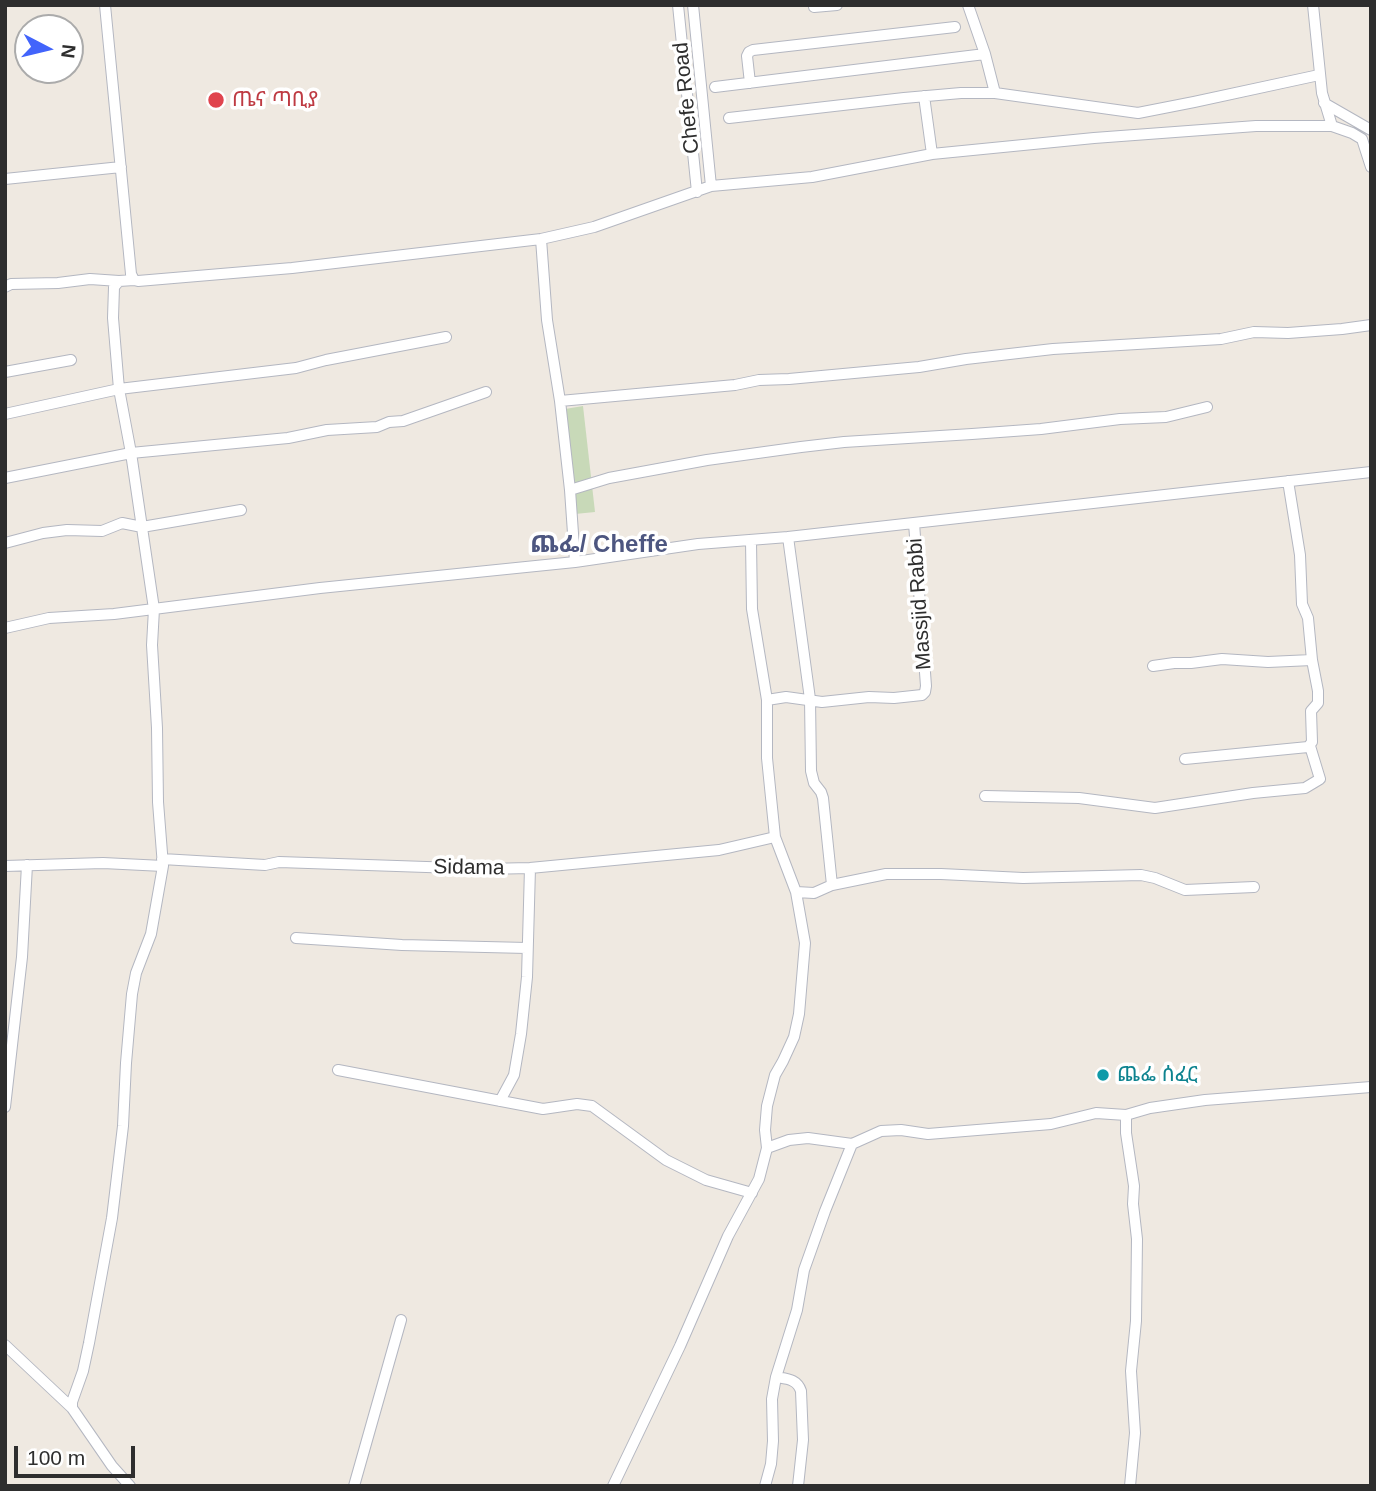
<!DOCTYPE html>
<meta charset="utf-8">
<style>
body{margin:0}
#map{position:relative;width:1376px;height:1491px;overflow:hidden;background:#efe9e1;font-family:Arial,sans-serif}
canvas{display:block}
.frame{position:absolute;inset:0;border:7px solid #2e2e2e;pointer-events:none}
.north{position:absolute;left:14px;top:14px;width:70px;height:70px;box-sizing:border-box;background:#fff;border:2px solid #ababab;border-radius:50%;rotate:97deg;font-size:19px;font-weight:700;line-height:28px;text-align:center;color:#2e2e2e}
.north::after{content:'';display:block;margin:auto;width:24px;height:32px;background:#4264fb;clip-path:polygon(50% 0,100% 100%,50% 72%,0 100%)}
.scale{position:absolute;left:14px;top:1446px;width:121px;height:32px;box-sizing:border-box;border:4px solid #2e2e2e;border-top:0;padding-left:9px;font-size:21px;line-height:24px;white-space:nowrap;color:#2e2e2e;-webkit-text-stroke:5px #fff;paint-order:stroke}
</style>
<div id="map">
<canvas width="1376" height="1491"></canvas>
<div class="frame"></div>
<div class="north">N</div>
<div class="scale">100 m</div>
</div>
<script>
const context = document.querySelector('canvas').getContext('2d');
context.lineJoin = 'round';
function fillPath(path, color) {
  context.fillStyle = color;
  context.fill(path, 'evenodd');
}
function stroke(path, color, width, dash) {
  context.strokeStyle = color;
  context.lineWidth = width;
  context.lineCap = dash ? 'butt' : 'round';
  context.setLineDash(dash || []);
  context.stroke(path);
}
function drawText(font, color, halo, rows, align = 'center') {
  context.font = font + ' Arial,"Noto Sans Ethiopic",sans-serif';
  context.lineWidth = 7;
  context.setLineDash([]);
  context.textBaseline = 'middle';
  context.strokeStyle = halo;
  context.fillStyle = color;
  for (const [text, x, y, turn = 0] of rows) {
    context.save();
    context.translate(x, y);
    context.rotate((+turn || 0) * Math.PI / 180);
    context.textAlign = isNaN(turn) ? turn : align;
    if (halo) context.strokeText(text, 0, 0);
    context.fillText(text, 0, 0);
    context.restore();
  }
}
fillPath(new Path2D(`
 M 583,406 L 595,512 L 575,514 L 565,409 Z`), '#c8d9b8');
const minor = new Path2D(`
 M 105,5 L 131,274 L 134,280
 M 678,5 L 697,192
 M 693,5 L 711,186
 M 968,5 L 985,54 L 995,93
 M 1313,5 L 1322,93 L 1332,126
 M 814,7 L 837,5
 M 750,83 L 747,56 L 749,52 L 753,50 L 955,27
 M 715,87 L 985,54
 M 924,96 L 932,154
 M 1324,103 L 1371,130
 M 729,118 L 904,98 L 961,93 L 995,93 L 1138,113 L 1194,102 L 1319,75
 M 5,179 L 121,167
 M 541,239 L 547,320 L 560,401 L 570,490 L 575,562
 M 5,287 L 11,284 L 58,283 L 90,279 L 119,281
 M 5,372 L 71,360
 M 560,401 L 735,385 L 759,380 L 789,379 L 919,367 L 966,359 L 1053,349 L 1221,339 L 1254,332 L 1288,333 L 1342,329 L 1371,325
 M 5,414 L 119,389 L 296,368 L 326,360 L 446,337
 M 5,478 L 131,453 L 288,438 L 327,430 L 377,427 L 389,422 L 403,421 L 486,392
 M 570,490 L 609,478 L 707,460 L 801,447 L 844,442 L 972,434 L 1041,429 L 1120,419 L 1166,417 L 1207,407
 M 788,537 L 810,699 L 811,771 L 814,783 L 821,792 L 823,798 L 832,885
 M 5,543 L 43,533 L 67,530 L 102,531 L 122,523 L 142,527 L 241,510
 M 5,628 L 49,618 L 114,614 L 320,588 L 575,562 L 698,544 L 788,537 L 1371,472
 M 1153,666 L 1174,663 L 1191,663 L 1222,659 L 1268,662 L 1312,660
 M 767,700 L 786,697 L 822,702 L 869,697 L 894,698 L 922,695 L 925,692 L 926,686 L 914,523
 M 1185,759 L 1308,747 L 1312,742 L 1311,711 L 1318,703 L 1318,691 L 1312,660 L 1308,618 L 1302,604 L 1300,555 L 1288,481
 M 985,796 L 1079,798 L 1155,808 L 1253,793 L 1305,788 L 1320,779 L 1310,746
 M 162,859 L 265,865 L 279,862 L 485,869 L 530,868 L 719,850 L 775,837
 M 5,866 L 103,863 L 163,866
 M 796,892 L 814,893 L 832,885 L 886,874 L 941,874 L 1023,878 L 1141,875 L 1155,878 L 1185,890 L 1254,887
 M 296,938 L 402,945 L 527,948
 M 338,1070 L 543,1109 L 577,1104 L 592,1106 L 666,1160 L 706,1180 L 752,1193
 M 500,1101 L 514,1075 L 521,1034 L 527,977 L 530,868
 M 5,1107 L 22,957 L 27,865
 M 1126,1115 L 1126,1133 L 1134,1186 L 1133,1204 L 1137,1239 L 1136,1321 L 1131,1371 L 1135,1433 L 1130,1486
 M 767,1148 L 789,1140 L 808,1138 L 852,1144 L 881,1131 L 901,1130 L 928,1134 L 1051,1124 L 1096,1113 L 1126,1115 L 1150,1108 L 1205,1100 L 1371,1087
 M 5,1345 L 72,1408
 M 776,1377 C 787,1379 797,1379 801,1391 L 803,1440 L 798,1486
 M 130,1486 L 112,1466 L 72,1408 L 72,1402 L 83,1371 L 89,1343 L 112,1218 L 123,1126 L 126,1063 L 132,994 L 136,973 L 151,934 L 163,866 L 158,802 L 157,728 L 152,645 L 154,609 L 131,453 L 119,389 L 113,318 L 114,287 L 119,281 L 134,280 L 138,281 L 292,268 L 541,239 L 594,227 L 711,186 L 812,177 L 932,154 L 1094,138 L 1256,126 L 1332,126 L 1352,133 L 1362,139 L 1371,167
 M 354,1486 L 401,1320
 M 613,1486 L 680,1346 L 728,1236 L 759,1179 L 767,1148 L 765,1130 L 767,1106 L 775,1075 L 783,1061 L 794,1037 L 799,1014 L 805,943 L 796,892 L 775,837 L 767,758 L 767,700 L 752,609 L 751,541
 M 765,1486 L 771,1464 L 773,1441 L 772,1399 L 776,1377 L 797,1310 L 804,1270 L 825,1211 L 852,1144`);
stroke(minor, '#b4b7c1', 12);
stroke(minor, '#fff', 10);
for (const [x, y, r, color] of [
 [216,100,9,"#e0444e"],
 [1103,1075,7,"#0f9aa8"]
]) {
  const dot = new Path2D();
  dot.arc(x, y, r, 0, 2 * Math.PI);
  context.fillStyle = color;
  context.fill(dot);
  stroke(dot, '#fff', 2.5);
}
drawText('21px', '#2e2e2e', '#fff', [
 ["Chefe Road",687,98,-96],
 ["Massjid Rabbi",920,604,-94],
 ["Sidama",469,868,1]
]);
drawText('21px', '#be3a42', '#fff', [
 ["ጤና ጣቢያ",232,100]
], 'left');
drawText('21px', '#0d838f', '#fff', [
 ["ጨፌ ሰፈር",1117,1075]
], 'left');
drawText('bold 24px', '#4d5680', '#fff', [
 ["ጨፌ/ Cheffe",599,545]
]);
</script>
